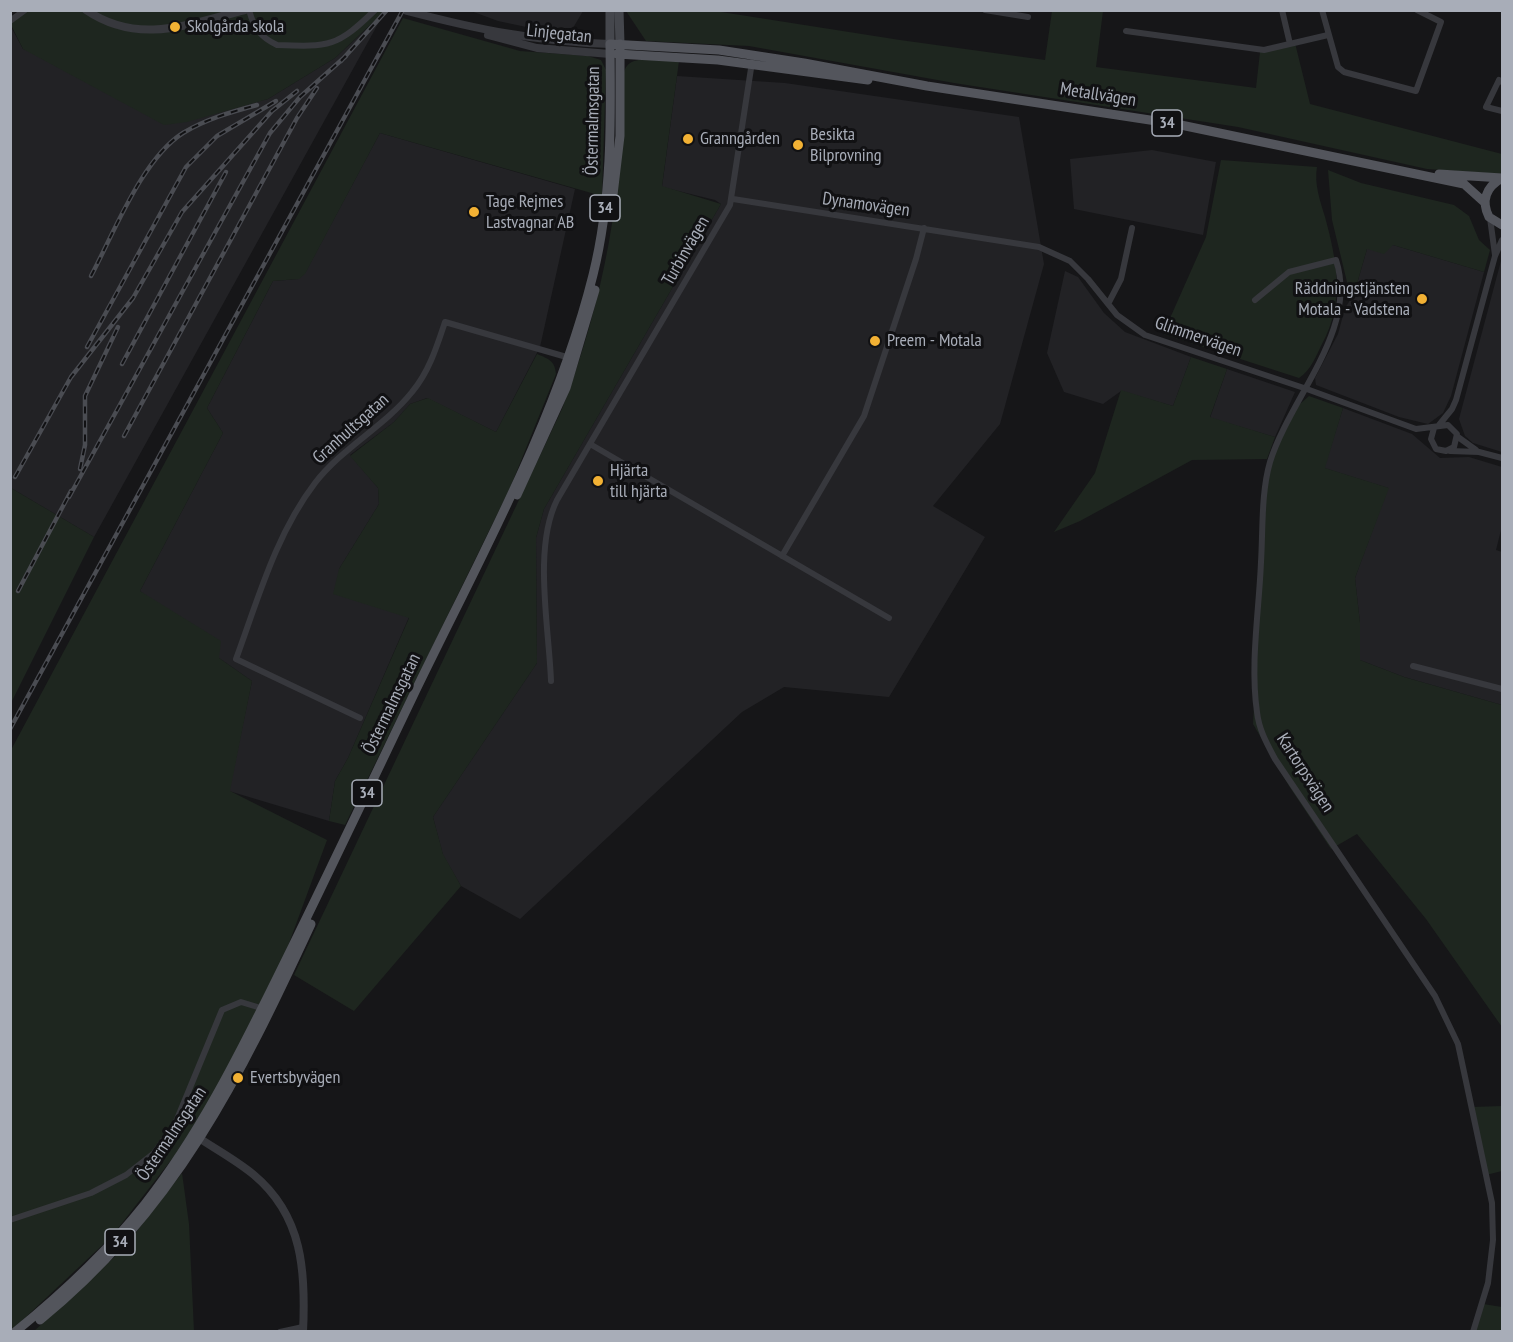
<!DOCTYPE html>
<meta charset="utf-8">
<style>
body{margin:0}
#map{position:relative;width:1513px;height:1342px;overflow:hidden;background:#161618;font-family:"PT Sans Narrow",sans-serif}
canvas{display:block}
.frame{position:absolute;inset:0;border:12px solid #a8adb8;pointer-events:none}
</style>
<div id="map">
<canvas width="1513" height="1342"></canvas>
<div class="frame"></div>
</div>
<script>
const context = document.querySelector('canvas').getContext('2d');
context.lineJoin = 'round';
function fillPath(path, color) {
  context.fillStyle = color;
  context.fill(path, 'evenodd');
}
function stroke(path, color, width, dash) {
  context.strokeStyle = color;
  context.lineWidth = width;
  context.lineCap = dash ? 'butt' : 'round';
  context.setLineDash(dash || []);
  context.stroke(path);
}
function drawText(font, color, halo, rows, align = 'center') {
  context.font = font + ' "PT Sans Narrow",sans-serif';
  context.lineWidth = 6;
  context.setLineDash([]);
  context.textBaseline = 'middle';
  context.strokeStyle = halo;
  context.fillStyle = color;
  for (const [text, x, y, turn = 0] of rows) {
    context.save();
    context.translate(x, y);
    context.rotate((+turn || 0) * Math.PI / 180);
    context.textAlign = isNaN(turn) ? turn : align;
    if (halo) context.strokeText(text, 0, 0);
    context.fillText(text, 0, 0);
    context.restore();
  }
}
fillPath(new Path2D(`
 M 471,11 L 583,11 L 573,28 L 531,28 L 498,21 Z
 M 384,13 L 94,537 L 11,488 L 10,25 L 23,49 L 237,106 L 268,99 L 335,58 Z
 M 677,76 L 785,83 L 1019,117 L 1044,264 L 1000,424 L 933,506 L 985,537 L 889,697 L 784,687 L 742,712 L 520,919 L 461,886 L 443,855 L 433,817 L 537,663 L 536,538 L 544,509 L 721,204 L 715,200 L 662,187 Z
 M 380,133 L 575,189 L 540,347 L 496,432 L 427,398 L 410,404 L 394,422 L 350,455 L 378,488 L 379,504 L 339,569 L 409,617 L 348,758 L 335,781 L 329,821 L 229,791 L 252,681 L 219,658 L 140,591 L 223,433 L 207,408 L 273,281 L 298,279 L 305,273 Z
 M 1152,150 L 1216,162 L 1203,235 L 1074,209 L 1070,159 Z
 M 1393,245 L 1484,272 L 1451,396 L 1443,413 L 1428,424 L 1399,417 L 1316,385 L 1315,378 L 1338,334 L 1345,308 L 1354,294 L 1367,249 Z
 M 1502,257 L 1502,452 L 1473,443 L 1465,436 L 1459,419 Z
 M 1065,271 L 1078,277 L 1104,313 L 1125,332 L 1191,357 L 1173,406 L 1121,391 L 1103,404 L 1064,392 L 1047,353 Z
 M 1227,369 L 1295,392 L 1275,437 L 1210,418 Z
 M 1343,408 L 1412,434 L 1440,458 L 1469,457 L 1502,467 L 1502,526 L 1496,550 L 1502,552 L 1502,705 L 1404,677 L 1360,660 L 1360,623 L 1355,578 L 1388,488 L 1324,468 Z`), '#222225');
fillPath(new Path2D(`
 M 27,10 L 385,11 L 335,58 L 268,99 L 187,122 L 164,125 L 23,49 L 10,23 Z
 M 626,11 L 715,11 L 900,40 L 1045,60 L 1052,11 L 1103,11 L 1096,67 L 1256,88 L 1260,52 L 1295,43 L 1310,104 L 1502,154 L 1502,174 L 1427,169 L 1238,127 L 954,83 L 749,46 L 646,41 Z
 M 403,18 L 520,51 L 588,56 L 601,60 L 606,70 L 602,196 L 380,133 L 305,274 L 299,279 L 273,281 L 207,408 L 223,433 L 140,591 L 221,641 L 219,658 L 252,681 L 230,791 L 327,840 L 281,965 L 218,1087 L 175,1155 L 112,1236 L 11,1331 L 11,750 Z
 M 653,59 L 679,61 L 662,186 L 721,204 L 544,509 L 536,538 L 537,663 L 433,817 L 443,854 L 461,886 L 354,1011 L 294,975 L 562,409 C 605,297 623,191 624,72 C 628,58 641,60 653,59 Z
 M 1221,160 L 1317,167 C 1314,184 1320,200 1325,217 C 1337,261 1345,302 1322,344 C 1316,356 1311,370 1299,378 L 1163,334 L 1206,237 Z
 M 1328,170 L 1361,183 L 1454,205 L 1469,216 L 1479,240 L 1490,250 L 1484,272 L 1393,245 L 1384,254 L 1367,249 L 1354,294 L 1346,291 L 1347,282 L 1332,220 Z
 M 537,354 C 549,359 555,361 556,374 L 510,488 L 345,825 L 329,821 L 335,781 L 348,758 L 409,618 L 333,594 L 339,569 L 379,504 L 378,488 L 350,456 L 394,422 L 410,404 L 428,398 L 496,432 Z
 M 1191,357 L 1227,369 L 1210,417 L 1275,437 L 1267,459 L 1192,460 L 1080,521 L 1054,532 L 1095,473 L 1121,390 L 1173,406 Z
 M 1309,396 L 1343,408 L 1325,468 L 1389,488 L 1355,578 L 1360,623 L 1360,660 L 1404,677 L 1502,705 L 1502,1027 L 1426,919 L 1357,834 L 1331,849 L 1289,786 L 1253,724 L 1268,462 L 1292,411 Z
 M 11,488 L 94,537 L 11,703 Z
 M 1502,1106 L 1502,1171 L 1486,1175 L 1472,1107 Z
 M 182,1173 L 189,1224 L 194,1331 L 33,1332 L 123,1249 Z
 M 1483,1304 L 1502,1307 L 1502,1331 L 1472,1332 Z`), '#1e261f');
stroke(new Path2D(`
 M 249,10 C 254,28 260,37 277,45 C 330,47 337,47 375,10
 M 985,10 L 1028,17
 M 1282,10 L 1290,44
 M 1322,10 L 1338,67 L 1344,72 L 1416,91 L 1441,22 L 1417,10
 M 10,21 L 25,10
 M 1126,31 L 1264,50 L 1328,35
 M 1502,82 L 1499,80 L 1486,107 L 1502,111
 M 733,199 L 1039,247 L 1070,261 L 1088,279 L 1117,315 L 1145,335 L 1304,388 L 1416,429 L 1448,425 L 1457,434 L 1454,447 L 1446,451 L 1436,449 L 1431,439 L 1434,428
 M 1490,218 L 1495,255
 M 1255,300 L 1289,272 L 1336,260 C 1359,330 1290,397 1270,462 C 1261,493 1263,530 1261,562 C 1259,611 1250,664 1257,712 C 1259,730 1267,744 1275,759 L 1435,996 L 1458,1044 L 1492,1203 L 1493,1240 L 1488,1283 L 1473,1332
 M 1108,304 L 1121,279 L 1132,228
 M 1439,425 L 1452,409 L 1456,400 L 1495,256 L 1502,240
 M 1458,437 L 1476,450
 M 590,444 L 889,618
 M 1450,451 L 1479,452 L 1502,458
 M 782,556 L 864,416 L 916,259 L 924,228
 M 1413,666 L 1502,689
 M 551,681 C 549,627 533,548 557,500 L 730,205 L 752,62
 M 360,718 L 236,659 C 258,599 276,534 315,483 C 343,447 384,427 412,392 C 429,372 437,346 445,322 L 570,358
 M 10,1220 L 91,1193 L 126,1175 L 154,1153 L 175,1124 L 222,1010 L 241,1002 L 264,1009
 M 280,1332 L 303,1327`), '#37383d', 6);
stroke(new Path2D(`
 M 86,10 C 139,46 189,24 245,10
 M 407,11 C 480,30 534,41 610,44
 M 488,35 L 537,48 L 610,54
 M 196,1136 C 215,1149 236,1160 254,1175 C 303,1216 306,1272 303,1332`), '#37383d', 8);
stroke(new Path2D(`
 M 610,10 L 610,44
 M 619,10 L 620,44`), '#45474d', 9);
stroke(new Path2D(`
 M 617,54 L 718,60 L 868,80
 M 1439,174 L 1502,178
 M 1502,178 C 1486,187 1481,201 1489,217 L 1502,225
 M 612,203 L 620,136 L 620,44
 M 517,495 L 566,388 L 595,290
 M 40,1320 C 175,1210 240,1077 311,924
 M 15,1332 C 63,1293 107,1252 145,1204 C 199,1135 238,1057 277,978 C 323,885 368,790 413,696 C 479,559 556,423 593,275 C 612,199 611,122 610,44 L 719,50 L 804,63 L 927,86 L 1176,124 L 1464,184 L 1484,202`), '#53555c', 9);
const rail = new Path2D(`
 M 341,61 L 387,10
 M 91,276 C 114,233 142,159 183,133 C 206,119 231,112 257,105
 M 87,347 L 186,167 L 217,136 L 276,101
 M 122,364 L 226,172
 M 124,436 L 297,118 L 317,88
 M 80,469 L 85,445 L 85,396 L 118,327
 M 15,477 L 71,377 L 133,298 L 182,212 L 272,111 L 297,91
 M 69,497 L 270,133 L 300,97 L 346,56
 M 18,591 L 71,491
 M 10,729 L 403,10`);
stroke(rail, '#4a4c52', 4.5);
stroke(rail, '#111113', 2, [7]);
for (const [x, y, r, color] of [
 [175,27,6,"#f2b134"],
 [688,139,6,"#f2b134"],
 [798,145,6,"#f2b134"],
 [474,212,6,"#f2b134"],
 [1422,299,6,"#f2b134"],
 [875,341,6,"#f2b134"],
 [598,481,6,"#f2b134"],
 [238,1078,6,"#f2b134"]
]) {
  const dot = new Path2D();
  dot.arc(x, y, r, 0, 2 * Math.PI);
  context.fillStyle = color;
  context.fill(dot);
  stroke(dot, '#111113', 2);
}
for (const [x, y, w] of [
 [1167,123,30],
 [605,208,30],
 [367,793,30],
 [120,1242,30]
]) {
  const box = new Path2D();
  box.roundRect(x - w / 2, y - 13, w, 26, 4.5);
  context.fillStyle = '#111113';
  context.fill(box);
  stroke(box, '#a8adb8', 1.5);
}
drawText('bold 16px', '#a8adb8', null, [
 ["34",1167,123],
 ["34",605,208],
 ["34",367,793],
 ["34",120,1242]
]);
drawText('18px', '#a8adb8', '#111113', [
 ["Skolgårda skola",187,27],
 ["Besikta",810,135],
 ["Bilprovning",810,156],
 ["Granngården",700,139],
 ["Tage Rejmes",486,202],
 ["Lastvagnar AB",486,223],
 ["Räddningstjänsten",1410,289,"right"],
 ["Motala - Vadstena",1410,310,"right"],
 ["Preem - Motala",887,341],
 ["Hjärta",610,471],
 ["till hjärta",610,492],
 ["Evertsbyvägen",250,1078]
], 'left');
drawText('18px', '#a8adb8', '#111113', [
 ["Linjegatan",559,34,6],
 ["Metallvägen",1098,95,9],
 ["Östermalmsgatan",593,121,-89],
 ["Dynamovägen",866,205,8],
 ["Turbinvägen",686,251,-60],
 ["Glimmervägen",1198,337,19],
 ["Granhultsgatan",351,429,-42],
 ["Östermalmsgatan",392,704,-64],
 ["Kartorpsvägen",1305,773,57],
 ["Östermalmsgatan",172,1134,-56]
]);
</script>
